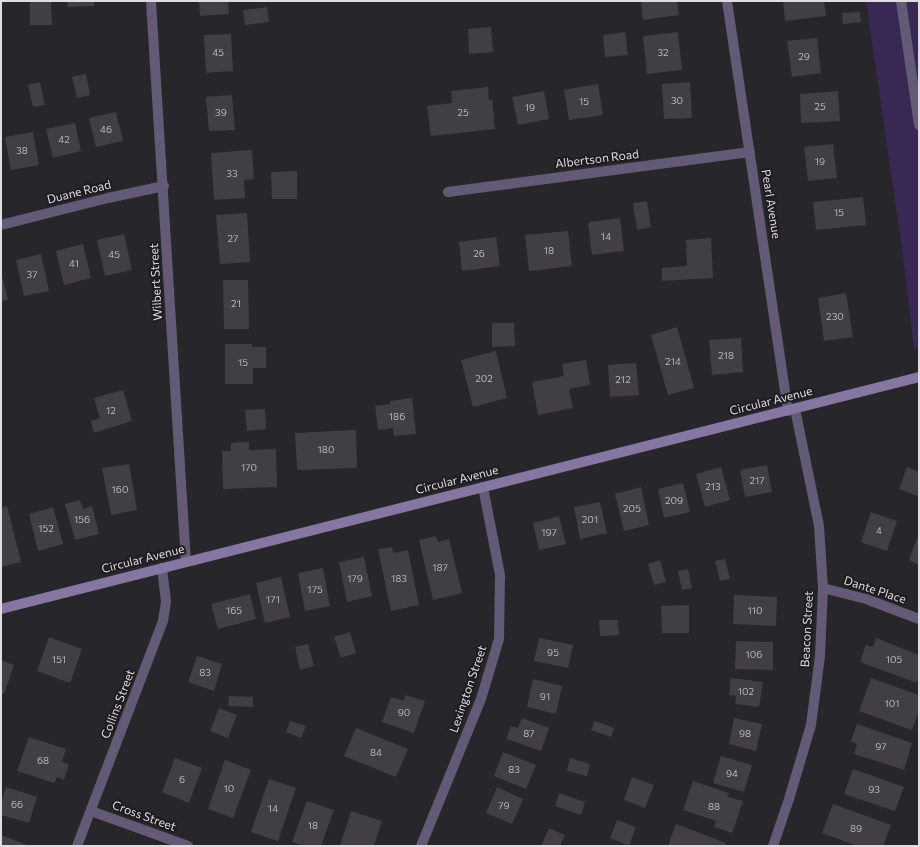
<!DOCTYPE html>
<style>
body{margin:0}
#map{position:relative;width:920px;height:847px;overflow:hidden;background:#27262b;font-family:Commissioner,sans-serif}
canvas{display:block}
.frame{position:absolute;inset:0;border:2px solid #dedde1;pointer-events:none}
</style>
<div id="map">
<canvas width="920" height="847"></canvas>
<div class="frame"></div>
</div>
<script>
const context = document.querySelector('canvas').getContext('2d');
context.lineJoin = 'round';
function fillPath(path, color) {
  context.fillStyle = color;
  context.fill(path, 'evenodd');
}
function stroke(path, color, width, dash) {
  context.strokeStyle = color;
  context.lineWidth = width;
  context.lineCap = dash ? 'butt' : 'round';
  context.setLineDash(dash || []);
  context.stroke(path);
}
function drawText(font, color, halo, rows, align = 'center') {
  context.font = font + ' Commissioner,sans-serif';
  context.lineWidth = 4;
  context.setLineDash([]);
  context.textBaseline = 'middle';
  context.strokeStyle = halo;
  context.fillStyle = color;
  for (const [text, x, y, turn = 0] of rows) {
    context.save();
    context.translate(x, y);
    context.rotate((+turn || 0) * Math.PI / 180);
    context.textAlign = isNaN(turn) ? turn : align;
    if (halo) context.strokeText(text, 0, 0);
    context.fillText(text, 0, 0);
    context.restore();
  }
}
fillPath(new Path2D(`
 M 866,1 L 919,1 L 919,347 L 914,349 L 903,256 Z`), '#382853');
fillPath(new Path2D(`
 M 30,1 L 51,1 L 52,25 L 30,25 Z
 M 67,1 L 94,1 L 94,6 L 68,7 Z
 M 199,1 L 228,1 L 229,14 L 200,16 Z
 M 641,1 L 677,1 L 679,15 L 643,20 Z
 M 783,1 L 824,1 L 826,16 L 785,21 Z
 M 267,7 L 269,22 L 245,25 L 243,10 Z
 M 860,12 L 861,22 L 843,24 L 842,13 Z
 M 491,27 L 493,52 L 469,54 L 468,29 Z
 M 625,32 L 628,55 L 605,57 L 603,35 Z
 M 678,32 L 682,70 L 647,74 L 643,36 Z
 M 231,34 L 233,71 L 206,73 L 204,35 Z
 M 817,38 L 821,73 L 792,77 L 787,41 Z
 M 86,74 L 90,95 L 77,98 L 72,77 Z
 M 40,82 L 45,105 L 33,107 L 28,85 Z
 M 690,82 L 692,118 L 664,119 L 662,84 Z
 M 598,84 L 603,115 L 569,120 L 564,90 Z
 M 488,87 L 489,100 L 492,99 L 495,129 L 431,136 L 427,106 L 452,103 L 451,91 Z
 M 544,91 L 549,119 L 518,125 L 512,97 Z
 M 838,91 L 840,121 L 801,123 L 800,94 Z
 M 232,95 L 235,130 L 209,131 L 206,97 Z
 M 116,112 L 123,141 L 96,147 L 89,118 Z
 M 75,123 L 81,151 L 53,158 L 46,129 Z
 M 33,132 L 39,165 L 11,170 L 5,137 Z
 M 833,144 L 837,178 L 808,181 L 804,147 Z
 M 252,150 L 254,179 L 244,180 L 245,198 L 214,200 L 211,153 Z
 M 297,171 L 297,199 L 272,199 L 271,172 Z
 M 863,197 L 866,225 L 816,230 L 813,202 Z
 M 647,201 L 651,227 L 637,230 L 633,203 Z
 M 247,213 L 250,262 L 220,264 L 216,215 Z
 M 620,218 L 624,251 L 592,255 L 588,224 L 590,222 Z
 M 568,231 L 572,266 L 529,271 L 525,235 Z
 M 124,234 L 132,270 L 105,276 L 97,240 Z
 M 496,237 L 500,266 L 462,271 L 459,242 Z
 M 711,238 L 713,278 L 662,281 L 662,268 L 687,266 L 686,240 Z
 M 83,244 L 91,278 L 64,285 L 56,251 Z
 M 41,254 L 49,291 L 24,296 L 16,260 Z
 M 1,271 L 8,300 L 1,301 Z
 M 223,280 L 248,280 L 249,329 L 224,329 Z
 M 846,293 L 853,337 L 824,341 L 818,298 Z
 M 492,323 L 514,323 L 515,346 L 492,347 Z
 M 677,327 L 694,388 L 668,395 L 651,335 Z
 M 741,338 L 743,372 L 712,375 L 709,340 Z
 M 225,344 L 252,344 L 252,347 L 266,347 L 266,368 L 253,368 L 253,384 L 225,384 Z
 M 496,351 L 507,398 L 473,407 L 461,360 Z
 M 586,360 L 590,385 L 569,389 L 573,408 L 538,415 L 532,382 L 564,376 L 562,364 Z
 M 636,363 L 639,395 L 610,397 L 608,365 Z
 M 123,390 L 132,421 L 94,433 L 91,421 L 100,418 L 94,398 Z
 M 412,398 L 416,434 L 394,436 L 393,428 L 378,430 L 375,406 L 390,404 L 390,401 Z
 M 265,409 L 266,429 L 247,431 L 245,410 Z
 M 356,430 L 357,468 L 298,470 L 297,468 L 295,433 Z
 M 249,442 L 249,450 L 276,449 L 277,487 L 223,489 L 222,451 L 231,451 L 231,443 Z
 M 129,464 L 137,510 L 111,515 L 102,468 Z
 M 767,465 L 772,492 L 745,497 L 740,470 Z
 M 721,467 L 730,500 L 705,507 L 696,474 Z
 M 907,467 L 919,472 L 919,492 L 917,496 L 899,489 Z
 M 683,483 L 690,512 L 664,518 L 658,489 Z
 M 641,487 L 649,525 L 624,531 L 615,494 Z
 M 80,500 L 83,509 L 92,506 L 99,534 L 75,540 L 65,504 Z
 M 600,502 L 607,533 L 580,539 L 574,507 Z
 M 7,506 L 21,562 L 1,567 L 1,508 Z
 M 53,507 L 63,544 L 38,551 L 29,514 Z
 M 871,512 L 897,521 L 887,551 L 861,542 Z
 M 559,516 L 566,544 L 539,550 L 533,523 Z
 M 919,533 L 919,565 L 909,560 Z
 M 436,536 L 438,542 L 449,539 L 462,593 L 433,600 L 419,540 Z
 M 392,547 L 393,553 L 408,550 L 419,605 L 391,611 L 378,549 Z
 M 364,557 L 372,596 L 347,602 L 339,562 Z
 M 725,559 L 730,579 L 720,581 L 715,561 Z
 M 660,560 L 666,582 L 654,585 L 648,564 Z
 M 323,568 L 330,606 L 305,611 L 298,573 Z
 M 688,569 L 692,588 L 682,590 L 678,571 Z
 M 281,577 L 290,617 L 265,623 L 256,583 Z
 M 250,594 L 256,619 L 218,629 L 211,604 Z
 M 734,595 L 777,597 L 776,626 L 733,624 Z
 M 689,605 L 689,633 L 662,633 L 661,606 Z
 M 599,620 L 618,620 L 619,635 L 600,636 Z
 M 350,632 L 356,653 L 341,658 L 334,637 Z
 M 49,637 L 82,649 L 70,683 L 37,671 Z
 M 539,638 L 573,645 L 568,668 L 534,661 Z
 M 876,638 L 919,655 L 919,678 L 917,683 L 860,662 L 866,645 L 873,647 Z
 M 736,641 L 773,642 L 773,670 L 735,669 Z
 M 308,644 L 314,666 L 300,670 L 295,647 Z
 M 197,656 L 222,664 L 214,691 L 188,682 Z
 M 1,660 L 14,665 L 4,694 L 1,693 Z
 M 731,678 L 763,682 L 759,707 L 735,704 L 736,696 L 729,695 Z
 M 871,678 L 919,695 L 919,711 L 912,730 L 859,711 Z
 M 533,679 L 562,686 L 556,714 L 527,707 Z
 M 405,695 L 425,701 L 414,733 L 382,722 L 391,697 L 404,701 Z
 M 229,696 L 253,697 L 253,707 L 228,706 Z
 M 219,708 L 237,715 L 228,738 L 210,731 Z
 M 522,718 L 549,728 L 541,751 L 506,739 L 511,726 L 518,728 Z
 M 734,718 L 762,724 L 756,751 L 729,744 Z
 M 290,721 L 306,726 L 301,738 L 286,732 Z
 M 595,721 L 614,728 L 611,737 L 591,730 Z
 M 857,724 L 912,743 L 904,770 L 854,754 L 857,744 L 851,741 Z
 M 356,728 L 408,749 L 396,777 L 344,756 Z
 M 29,737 L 66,749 L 62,762 L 69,764 L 64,780 L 57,777 L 54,783 L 17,771 Z
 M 503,752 L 536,765 L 526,789 L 494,776 Z
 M 721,756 L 752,765 L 744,792 L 713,783 Z
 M 175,758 L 202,768 L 189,803 L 162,792 Z
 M 570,758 L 590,764 L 587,776 L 567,771 Z
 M 225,760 L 251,770 L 233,818 L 208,809 Z
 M 853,769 L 904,787 L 895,811 L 844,794 Z
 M 632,777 L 654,785 L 645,808 L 624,800 Z
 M 269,779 L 296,788 L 278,841 L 251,832 Z
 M 693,781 L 729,793 L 728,797 L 743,801 L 732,833 L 714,827 L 716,821 L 683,810 Z
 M 6,787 L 37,797 L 29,823 L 1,815 L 1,804 Z
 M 497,787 L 523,799 L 512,824 L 486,813 Z
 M 559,793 L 585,802 L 581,815 L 555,806 Z
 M 307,801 L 334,810 L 321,846 L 304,846 L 292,842 Z
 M 833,804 L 891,825 L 883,846 L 857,846 L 822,833 Z
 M 351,811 L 382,821 L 374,846 L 340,846 Z
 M 617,820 L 636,827 L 629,846 L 610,838 Z
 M 676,824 L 726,843 L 725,846 L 668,846 Z
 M 549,828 L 565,835 L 560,846 L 541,846 Z
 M 1,835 L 30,846 L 1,846 Z`), '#413f44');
stroke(new Path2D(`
 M 901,1 L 919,125`), '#635a75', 10);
stroke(new Path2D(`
 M 151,1 L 186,562
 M 727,1 L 788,411
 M 448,192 L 750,152
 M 1,225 L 108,198 L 164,186
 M 823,588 L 866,599 L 919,619
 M 91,811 L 188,846
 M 77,846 L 163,621 L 166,602 L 162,568
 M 421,846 L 481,699 L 499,639 L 500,575 L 483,487
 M 773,846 L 789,799 L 811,725 L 820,656 L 823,588 L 819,526 L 795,409`), '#635a75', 10);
stroke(new Path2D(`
 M 1,609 L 919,377`), '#8576a2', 10);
drawText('10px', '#b7b6ba', null, [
 ["45",218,53],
 ["32",663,53],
 ["29",804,57],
 ["30",677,101],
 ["15",584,102],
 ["25",820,107],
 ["19",530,108],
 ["39",221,113],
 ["25",463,113],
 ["46",106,130],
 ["42",64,140],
 ["38",22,151],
 ["19",820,162],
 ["33",232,174],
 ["15",839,213],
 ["14",606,237],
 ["27",233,239],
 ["18",549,251],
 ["26",479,254],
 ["45",114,255],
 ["41",74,264],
 ["37",32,275],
 ["21",236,304],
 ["230",835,317],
 ["218",726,356],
 ["214",673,362],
 ["15",243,363],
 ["202",484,379],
 ["212",623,380],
 ["12",111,411],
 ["186",397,417],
 ["180",326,450],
 ["170",249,468],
 ["217",757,481],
 ["213",713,487],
 ["160",120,490],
 ["209",674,501],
 ["205",632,509],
 ["156",82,520],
 ["201",590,520],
 ["152",46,529],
 ["4",879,531],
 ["197",549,533],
 ["187",440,568],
 ["179",355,579],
 ["183",399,579],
 ["175",315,590],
 ["171",273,600],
 ["165",234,611],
 ["110",755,611],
 ["95",553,653],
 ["106",754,655],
 ["151",59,660],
 ["105",894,660],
 ["83",205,673],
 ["102",746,692],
 ["91",545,697],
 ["101",892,704],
 ["90",404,713],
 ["87",529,734],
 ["98",745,734],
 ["97",881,747],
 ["84",376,753],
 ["68",43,761],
 ["83",514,770],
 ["94",732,774],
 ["6",182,780],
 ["10",229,789],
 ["93",874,790],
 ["66",17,805],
 ["79",504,806],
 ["88",714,807],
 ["14",273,809],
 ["18",313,826],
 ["89",856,829]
]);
drawText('12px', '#dedde1', '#1e1c21', [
 ["Albertson Road",597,159,-7],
 ["Duane Road",79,192,-14],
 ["Pearl Avenue",771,204,81],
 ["Wilbert Street",156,282,-93],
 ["Circular Avenue",771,401,-14],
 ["Circular Avenue",457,480,-14],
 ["Circular Avenue",143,559,-14],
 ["Dante Place",875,590,18],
 ["Beacon Street",807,629,-87],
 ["Lexington Street",468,689,-71],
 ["Collins Street",118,704,-69],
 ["Cross Street",144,816,20]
]);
</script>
